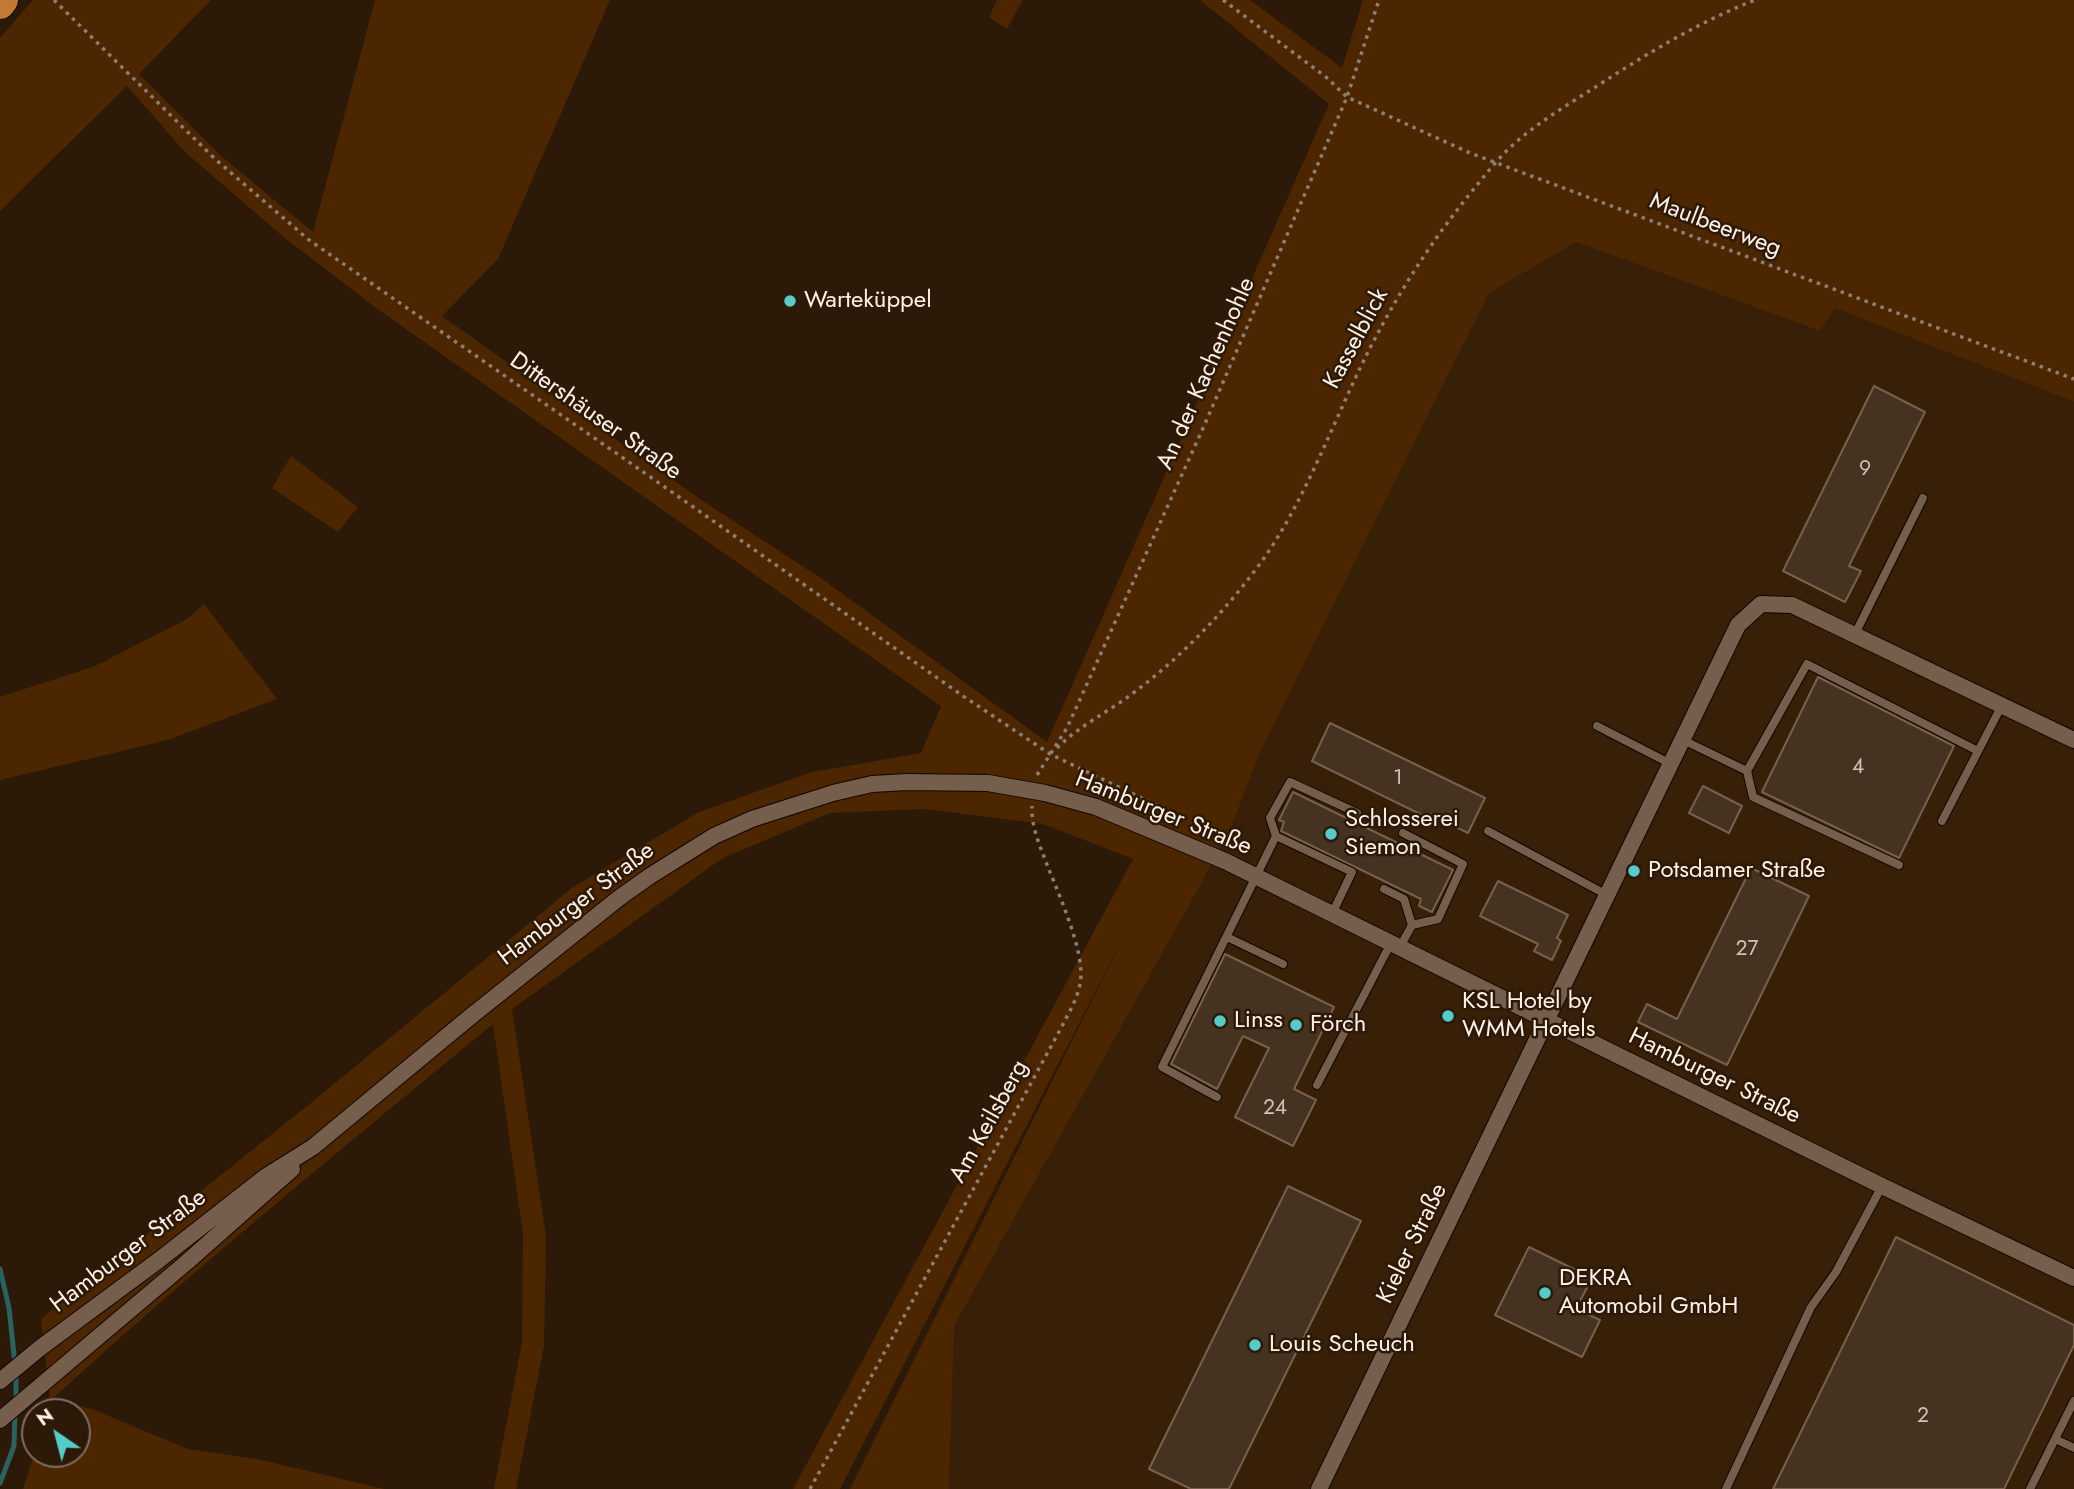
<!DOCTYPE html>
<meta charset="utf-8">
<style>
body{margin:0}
#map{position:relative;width:2074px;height:1489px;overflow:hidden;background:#2c1908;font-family:Jost,sans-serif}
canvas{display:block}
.north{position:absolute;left:21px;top:1398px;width:70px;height:70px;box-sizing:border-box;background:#2c1908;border:2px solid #806f61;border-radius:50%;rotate:325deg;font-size:19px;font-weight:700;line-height:28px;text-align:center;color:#fff1e7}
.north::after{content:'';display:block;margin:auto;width:24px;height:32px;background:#54cdc8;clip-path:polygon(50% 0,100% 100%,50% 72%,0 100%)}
</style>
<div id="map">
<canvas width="2074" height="1489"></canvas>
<div class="north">N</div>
</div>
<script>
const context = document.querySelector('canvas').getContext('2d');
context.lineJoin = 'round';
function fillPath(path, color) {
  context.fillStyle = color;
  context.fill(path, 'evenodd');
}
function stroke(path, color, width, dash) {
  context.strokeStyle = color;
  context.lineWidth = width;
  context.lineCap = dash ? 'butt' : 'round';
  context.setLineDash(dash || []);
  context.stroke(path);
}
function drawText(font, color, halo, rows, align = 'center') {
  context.font = font + ' Jost,sans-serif';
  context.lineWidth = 5;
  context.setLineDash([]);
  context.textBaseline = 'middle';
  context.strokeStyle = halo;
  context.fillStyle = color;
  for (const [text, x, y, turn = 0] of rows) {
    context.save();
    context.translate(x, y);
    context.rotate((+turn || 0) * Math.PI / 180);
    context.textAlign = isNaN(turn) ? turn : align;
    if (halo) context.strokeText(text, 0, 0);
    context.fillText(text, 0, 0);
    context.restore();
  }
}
fillPath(new Path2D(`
 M 1576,242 L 1820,331 L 1835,308 L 2074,402 L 2074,1489 L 949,1489 L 953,1326 L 1201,884 L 1232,825 L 1260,752 L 1489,293 Z`), '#371f08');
fillPath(new Path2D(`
 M 33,0 L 211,0 L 139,74 L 220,155 L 313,232 L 375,0 L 610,0 L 498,259 L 442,316 L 703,501 L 822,579 L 1047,742 L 1329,104 L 1200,0 L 1250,0 L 1342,68 L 1363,0 L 2074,0 L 2074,402 L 1835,308 L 1820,331 L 1576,242 L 1489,293 L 1260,752 L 1232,825 L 1201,884 L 954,1326 L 949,1489 L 850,1489 L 1126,932 L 840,1489 L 793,1489 L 1133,859 L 1043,824 L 925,809 L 830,813 L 723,858 L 512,1009 L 546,1236 L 544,1346 L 516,1489 L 494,1489 L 522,1342 L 523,1234 L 493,1024 C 344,1147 194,1269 51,1400 L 92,1409 L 188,1449 L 257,1459 L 385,1489 L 23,1489 L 35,1452 L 35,1454 L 77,1454 L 77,1412 L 47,1412 L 50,1400 L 41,1319 L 312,1102 L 573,887 L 699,812 L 812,772 L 921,753 L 941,706 L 376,308 L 281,235 L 184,151 L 127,86 L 0,211 L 0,38 Z
 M 997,0 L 1023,0 L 1007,29 L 989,17 Z
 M 291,456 L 358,507 L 338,532 L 272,488 Z
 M 204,604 L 277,699 L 168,740 L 0,780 L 0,697 L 95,666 L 187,619 Z`), '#4b2600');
stroke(new Path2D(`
 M 0,1269 L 9,1308 L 15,1364
 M 16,1402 L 16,1374
 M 0,1483 L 14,1446 L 15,1412`), '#286360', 5);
const building = new Path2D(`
 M 1874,386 L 1925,412 L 1849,566 L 1861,571 L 1845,602 L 1783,571 Z
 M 1818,677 L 1954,746 L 1899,858 L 1762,792 Z
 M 1330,723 L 1485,798 L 1468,833 L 1430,814 L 1428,818 L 1312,761 Z
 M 1703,786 L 1742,806 L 1729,833 L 1689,813 Z
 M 1293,792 L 1453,870 L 1432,912 L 1419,906 L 1421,899 L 1281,831 L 1284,822 L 1279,820 Z
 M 1751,868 L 1809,896 L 1727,1065 L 1638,1022 L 1647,1004 L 1677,1019 Z
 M 1498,881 L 1568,915 L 1557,938 L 1561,941 L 1552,960 L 1534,951 L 1538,944 L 1480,916 Z
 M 1225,954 L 1334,1007 L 1294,1089 L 1316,1100 L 1293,1146 L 1235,1117 L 1269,1048 L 1243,1036 L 1217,1089 L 1171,1064 Z
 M 1288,1186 L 1361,1221 L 1229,1489 L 1191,1489 L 1149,1469 Z
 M 1896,1237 L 2074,1325 L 2074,1345 L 2004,1489 L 1773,1489 Z
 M 1529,1247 L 1592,1278 L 1576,1309 L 1600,1320 L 1582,1357 L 1495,1315 Z`);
fillPath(building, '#463220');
stroke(building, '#77614e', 2);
const lane = new Path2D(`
 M 1855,634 L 1923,498
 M 1597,726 L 1671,764
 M 1683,740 L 1747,771 L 1753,797 L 1899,865
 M 1747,771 L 1807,664 L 1978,751
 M 1942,821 L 2002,705
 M 1488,831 L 1607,895
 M 1276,836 L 1270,818 L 1290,782 L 1357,813
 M 1384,889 L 1404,899 L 1412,925
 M 1227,937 L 1283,964
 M 1400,947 L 1412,925 L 1438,919 L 1463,864 L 1403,833
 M 1317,1085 L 1391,943
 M 1217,1097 L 1162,1067 L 1276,836 L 1352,872 L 1332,914
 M 2055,1439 L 2074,1448
 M 1726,1489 L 1811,1307 L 1836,1272 L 1882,1186
 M 2030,1489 L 2074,1401`);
const street = new Path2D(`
 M 0,1381 L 40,1348 L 159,1260 L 265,1177 L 313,1147 L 470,1017 L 619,898 L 650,876 L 714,836 L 752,819 L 833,793 L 872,784 L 907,782 L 988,783 L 1045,793 L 1096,807 L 1225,861 L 1882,1186 L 2074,1278
 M 0,1420 L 187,1262 L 292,1169
 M 1319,1489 L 1738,625 L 1761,604 L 1792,605 L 2074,740`);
const highway = new Path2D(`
 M 0,4 L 3,0`);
stroke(lane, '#130400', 10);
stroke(street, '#130400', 18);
stroke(highway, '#130400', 32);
stroke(new Path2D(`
 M 54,0 L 215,159 L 309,240 L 639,469 L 963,696 L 1050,754 L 1158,806 L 1170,813 L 1180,825
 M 1223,0 L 1326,77 L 1347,97 L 1470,153 L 2074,379
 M 1057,748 C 1077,728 1102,715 1125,699 C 1178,661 1224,613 1262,561 C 1306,499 1333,422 1367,354 C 1396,296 1432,240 1473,190 C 1486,174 1499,157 1515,143 C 1540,121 1569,104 1597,86 C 1648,53 1699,22 1755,0
 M 1037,775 L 1067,728 L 1204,426 L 1347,97 L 1379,0
 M 810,1489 L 1061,1028 C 1068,1014 1077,1000 1080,984 C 1087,952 1054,885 1043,854 C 1037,839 1031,822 1032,806`), '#8e7e70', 3.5, [3.5, 5]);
stroke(lane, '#755e4b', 8);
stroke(street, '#755e4b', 16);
stroke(highway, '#c27931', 30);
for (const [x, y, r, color] of [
 [790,301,7,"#54cdc8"],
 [1331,834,7,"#54cdc8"],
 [1634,871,7,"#54cdc8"],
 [1448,1016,7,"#54cdc8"],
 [1220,1021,7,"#54cdc8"],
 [1296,1025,7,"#54cdc8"],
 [1545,1293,7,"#54cdc8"],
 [1255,1345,7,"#54cdc8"]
]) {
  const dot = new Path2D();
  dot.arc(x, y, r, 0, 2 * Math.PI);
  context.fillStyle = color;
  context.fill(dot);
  stroke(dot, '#2c1908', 2.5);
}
drawText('21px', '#d1c1b5', null, [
 ["9",1865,470],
 ["4",1858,768],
 ["1",1398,779],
 ["27",1747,950],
 ["24",1275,1109],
 ["2",1923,1417]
]);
drawText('24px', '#fff1e7', '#2c1908', [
 ["Maulbeerweg",1715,226,21],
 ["Kasselblick",1357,339,-62],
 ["An der Kachenhohle",1207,374,-66],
 ["Dittershäuser Straße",595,417,35],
 ["Hamburger Straße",1163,814,22],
 ["Hamburger Straße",577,905,-37],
 ["Hamburger Straße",1714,1077,26],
 ["Am Keilsberg",990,1122,-61],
 ["Kieler Straße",1413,1244,-64],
 ["Hamburger Straße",129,1252,-37]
]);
drawText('24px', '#fff1e7', '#2c1908', [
 ["Warteküppel",804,301],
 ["Schlosserei",1345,820],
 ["Siemon",1345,848],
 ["Potsdamer Straße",1648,871],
 ["KSL Hotel by",1462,1002],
 ["WMM Hotels",1462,1030],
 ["Linss",1234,1021],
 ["Förch",1310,1025],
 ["DEKRA",1559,1279],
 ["Automobil GmbH",1559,1307],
 ["Louis Scheuch",1269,1345]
], 'left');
</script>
